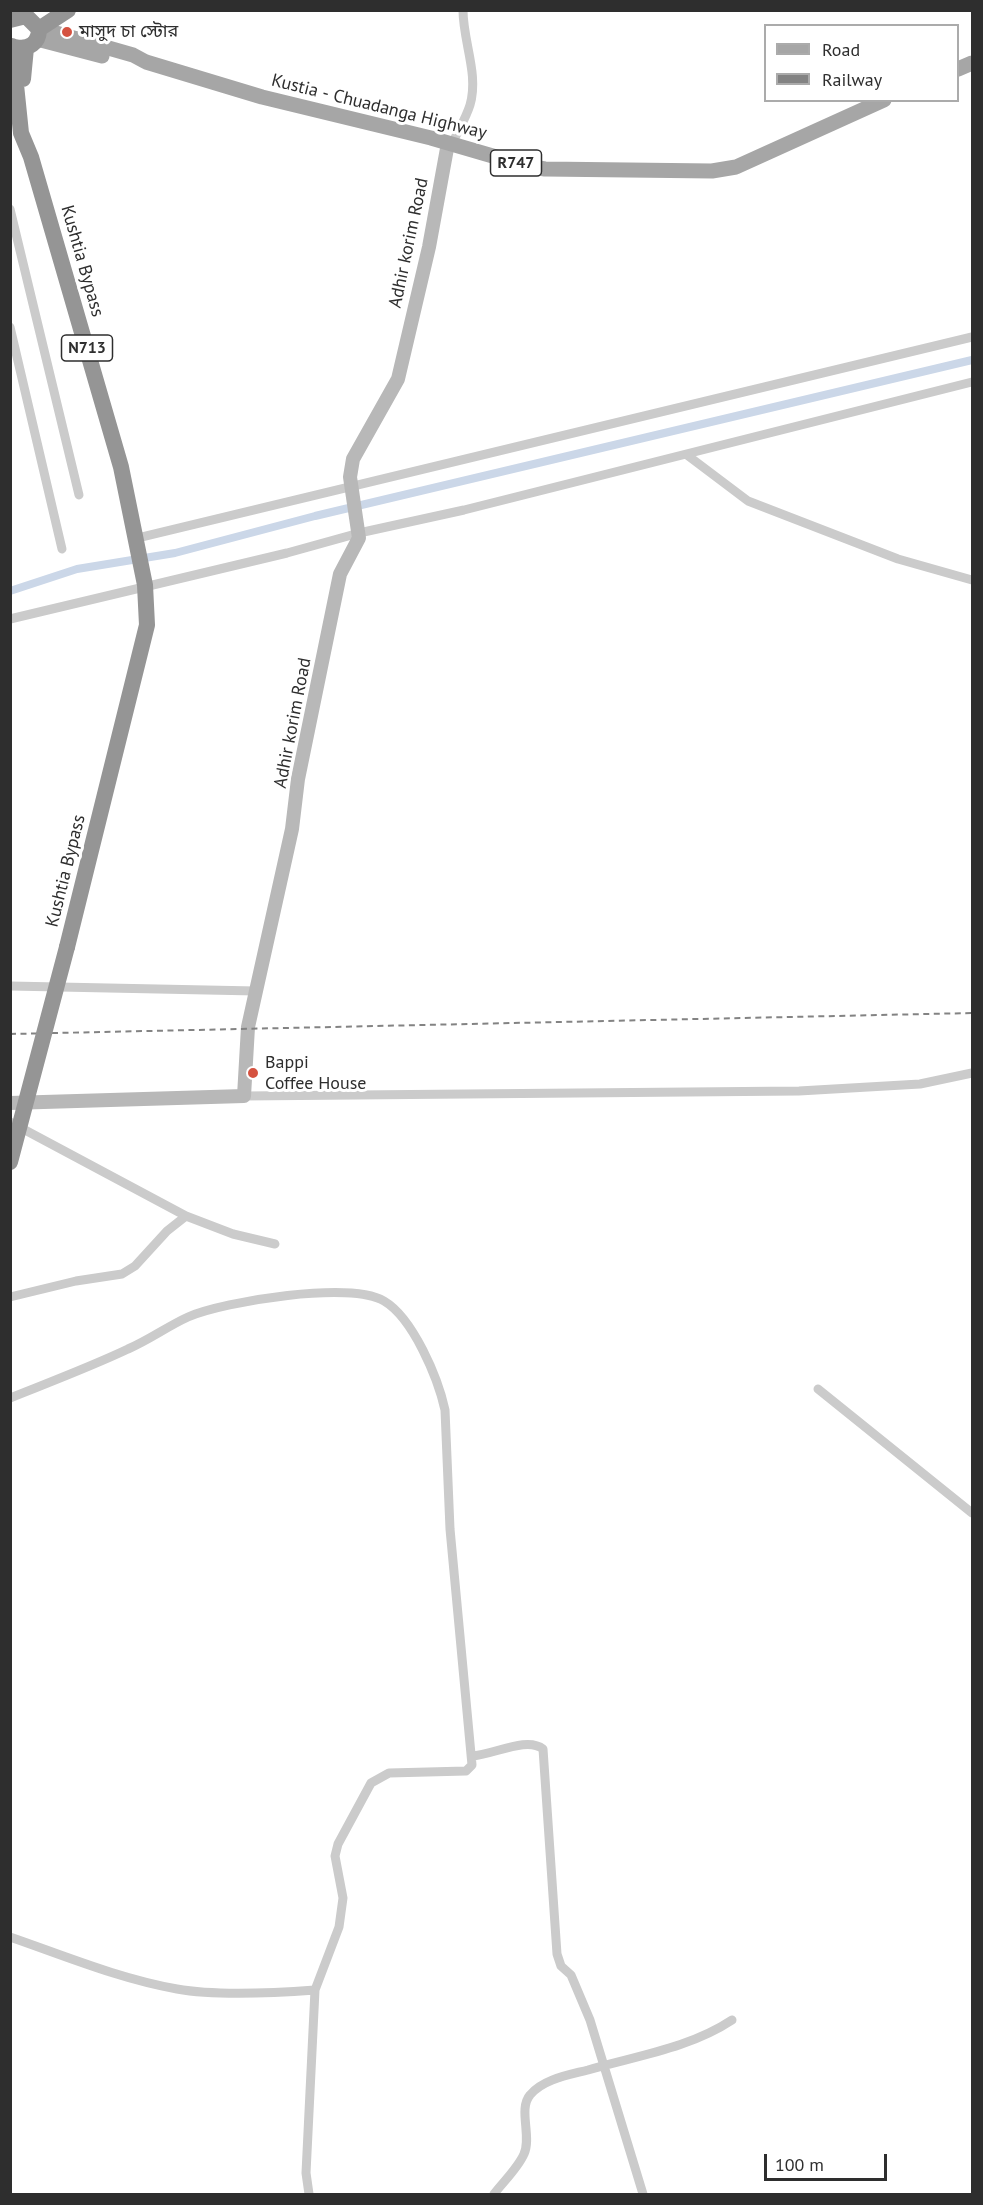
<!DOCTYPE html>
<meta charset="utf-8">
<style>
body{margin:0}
#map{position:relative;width:983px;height:2205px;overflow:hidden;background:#fff;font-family:"PT Sans",sans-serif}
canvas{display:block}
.frame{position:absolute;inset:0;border:12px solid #2e2e2e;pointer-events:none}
.legend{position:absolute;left:764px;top:24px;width:195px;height:78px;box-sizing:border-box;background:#fff;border:2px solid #ababab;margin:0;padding:8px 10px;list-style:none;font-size:18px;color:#2e2e2e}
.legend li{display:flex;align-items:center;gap:12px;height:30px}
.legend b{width:30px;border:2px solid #ababab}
.scale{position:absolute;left:764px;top:2154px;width:123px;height:27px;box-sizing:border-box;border:3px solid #2e2e2e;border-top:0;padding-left:8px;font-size:18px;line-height:21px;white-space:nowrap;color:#2e2e2e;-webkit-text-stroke:4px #fff;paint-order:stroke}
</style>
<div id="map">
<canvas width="983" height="2205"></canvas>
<div class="frame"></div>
<ul class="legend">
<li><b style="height:8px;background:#a6a6a6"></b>Road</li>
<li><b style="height:8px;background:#838383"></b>Railway</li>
</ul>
<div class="scale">100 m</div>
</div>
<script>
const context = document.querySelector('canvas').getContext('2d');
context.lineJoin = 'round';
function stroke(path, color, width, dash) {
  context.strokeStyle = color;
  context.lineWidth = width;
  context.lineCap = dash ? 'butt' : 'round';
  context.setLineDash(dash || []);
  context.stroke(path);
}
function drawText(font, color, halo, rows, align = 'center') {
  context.font = font + ' "PT Sans","Noto Sans Bengali",sans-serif';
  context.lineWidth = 6;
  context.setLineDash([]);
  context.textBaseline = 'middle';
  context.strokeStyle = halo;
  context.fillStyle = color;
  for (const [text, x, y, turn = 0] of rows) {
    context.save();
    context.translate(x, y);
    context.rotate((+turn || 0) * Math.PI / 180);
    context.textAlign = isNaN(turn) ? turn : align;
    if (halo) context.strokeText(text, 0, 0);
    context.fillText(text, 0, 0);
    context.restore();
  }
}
stroke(new Path2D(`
 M 10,591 L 77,569 L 175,553 L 315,516 L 972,360`), '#cbd7e8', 8);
stroke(new Path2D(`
 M 452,144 C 458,131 466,118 470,105 C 479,74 463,42 463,10
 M 10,209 L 79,495
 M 10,327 L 62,549
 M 687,455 L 748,501 L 898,559 L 972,580
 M 137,538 L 972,337
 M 10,619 L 287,553 L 359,533 L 464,510 L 972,382
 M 10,986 L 256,991
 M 244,1096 L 799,1091 L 920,1084 L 972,1073
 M 10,1122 L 186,1216 L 233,1234 L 275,1244
 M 10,1297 L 76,1281 L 122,1274 L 135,1266 L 167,1231 L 186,1216
 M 818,1389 L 972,1513
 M 10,1398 C 50,1382 90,1367 128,1349 C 149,1340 168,1326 188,1317 C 225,1301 351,1281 384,1301 C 413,1318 438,1378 445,1410 L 450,1529 L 472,1765 L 466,1771 L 389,1773 L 371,1783 L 338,1844 L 335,1856 L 343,1898 L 339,1927 L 315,1990 L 306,2173 L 309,2194
 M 472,1756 C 493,1755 527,1736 543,1749 L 557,1954 L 561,1966 L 571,1975 L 590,2020 L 643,2194
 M 10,1937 C 65,1956 120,1979 177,1989 C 216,1996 275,1993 315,1990
 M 494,2194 C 503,2182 518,2168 524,2154 C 532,2137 518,2109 530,2095 C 543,2079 569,2075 588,2070 C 636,2056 690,2048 732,2020`), '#cbcbcb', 9);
stroke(new Path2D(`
 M 10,1103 L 244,1096 L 248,1027 L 292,829 L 298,779 L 340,574 L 359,538 L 350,477 L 353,459 L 398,379 L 429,247 L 448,143`), '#b8b8b8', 14);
stroke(new Path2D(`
 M 39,31 L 49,31 L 133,55 L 146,62 L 262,97 L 431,138 L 527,166 L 545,169 L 712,171 L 736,167 L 884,100
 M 37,39 L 102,56
 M 958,69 L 972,63`), '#a6a6a6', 15);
stroke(new Path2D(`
 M 10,20 L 26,16 L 39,29 C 39,43 29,50 15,47
 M 39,29 L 68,10
 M 12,46 L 21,133 L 31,157 L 121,467 L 145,585 L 147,625 L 67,947
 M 23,79 L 26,48`), '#959595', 16);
stroke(new Path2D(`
 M 10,1034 L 972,1013`), '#838383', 2, [6, 4.5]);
stroke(new Path2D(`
 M 10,1162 L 67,947`), '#959595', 16);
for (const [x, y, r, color] of [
 [67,32,6,"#d55240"],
 [253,1073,6,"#d55240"]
]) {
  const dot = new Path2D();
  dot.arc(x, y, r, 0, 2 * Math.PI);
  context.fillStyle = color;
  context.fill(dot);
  stroke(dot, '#fff', 2);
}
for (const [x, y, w] of [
 [516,163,51],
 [87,348,51]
]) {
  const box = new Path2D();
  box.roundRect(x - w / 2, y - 13, w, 26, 4.5);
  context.fillStyle = '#fff';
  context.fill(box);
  stroke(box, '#2e2e2e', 1.5);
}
drawText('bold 16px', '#2e2e2e', null, [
 ["R747",516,163],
 ["N713",87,348]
]);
drawText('18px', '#2e2e2e', '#fff', [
 ["মাসুদ চা স্টোর",79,32],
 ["Bappi",265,1063],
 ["Coffee House",265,1084]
], 'left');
drawText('18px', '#2e2e2e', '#fff', [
 ["Kustia - Chuadanga Highway",379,107,14],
 ["Adhir korim Road",409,243,-78],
 ["Kushtia Bypass",82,261,74],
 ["Adhir korim Road",293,723,-79],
 ["Kushtia Bypass",66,871,-76]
]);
</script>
